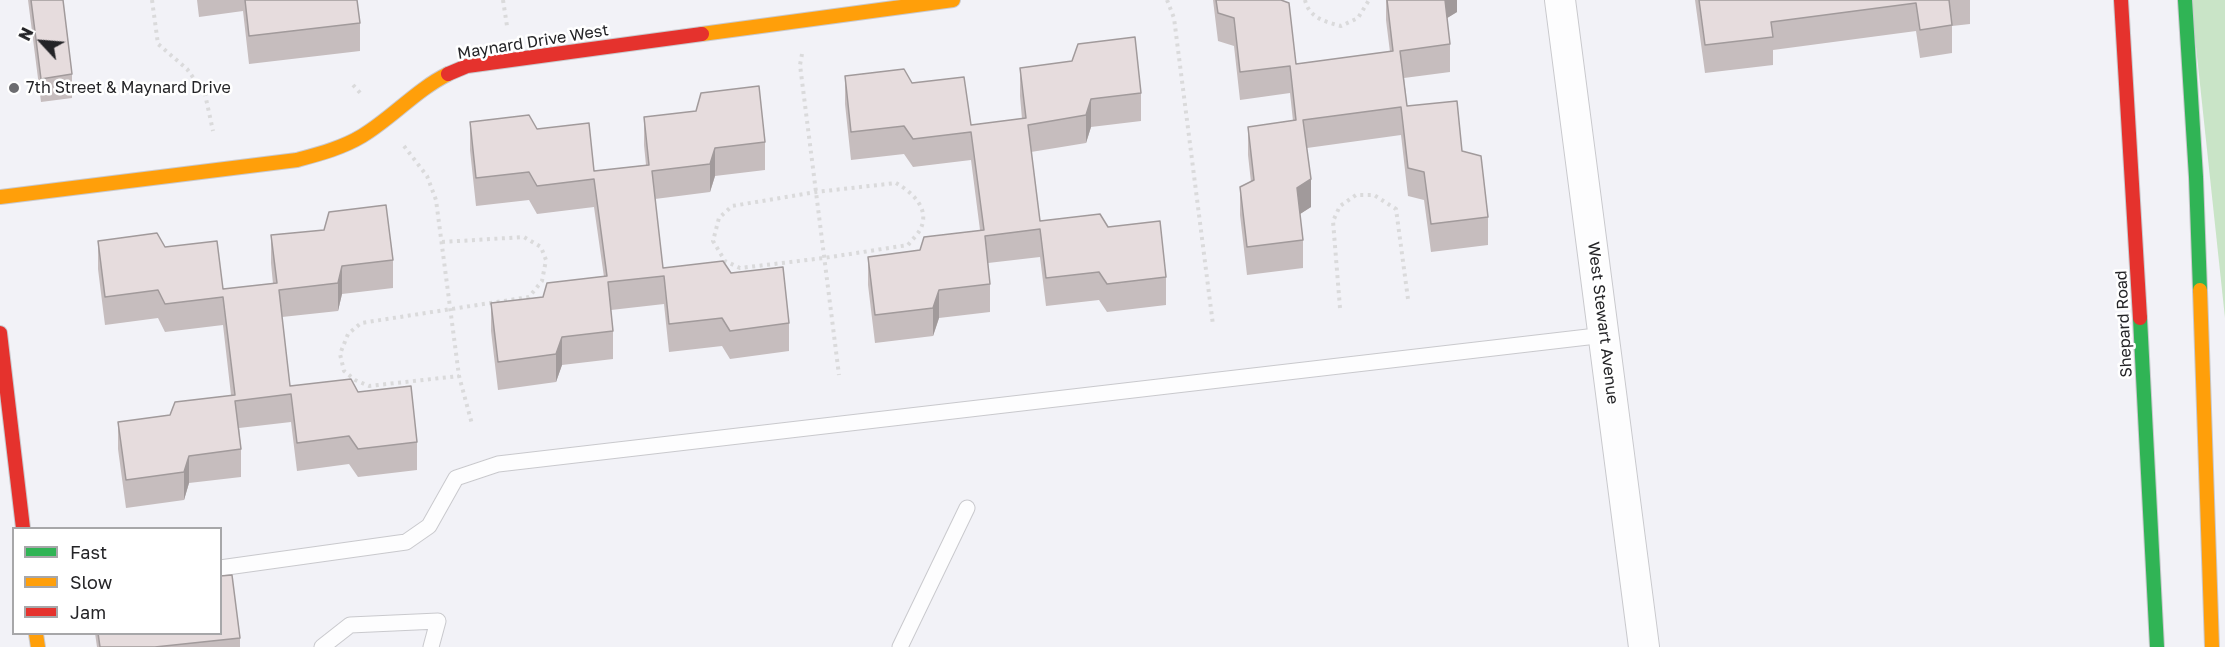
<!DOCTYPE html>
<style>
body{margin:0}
#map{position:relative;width:2225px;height:647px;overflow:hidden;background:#f2f2f7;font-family:"Golos Text",sans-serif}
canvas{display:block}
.legend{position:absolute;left:12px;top:527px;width:210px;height:108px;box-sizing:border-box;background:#fff;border:2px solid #a7a7a9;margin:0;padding:8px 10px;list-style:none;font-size:18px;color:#242427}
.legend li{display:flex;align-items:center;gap:12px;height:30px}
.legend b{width:30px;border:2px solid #a7a7a9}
.north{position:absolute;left:12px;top:12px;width:60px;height:60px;-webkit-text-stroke:4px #fff;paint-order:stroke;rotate:296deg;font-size:16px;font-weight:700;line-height:24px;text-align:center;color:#242427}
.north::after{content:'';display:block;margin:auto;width:21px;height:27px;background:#242427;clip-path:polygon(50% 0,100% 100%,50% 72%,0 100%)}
</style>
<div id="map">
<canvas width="2225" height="647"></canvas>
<ul class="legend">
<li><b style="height:8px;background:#30b455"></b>Fast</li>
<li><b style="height:8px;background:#ff9f0a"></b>Slow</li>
<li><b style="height:8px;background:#e5322d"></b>Jam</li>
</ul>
<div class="north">N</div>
</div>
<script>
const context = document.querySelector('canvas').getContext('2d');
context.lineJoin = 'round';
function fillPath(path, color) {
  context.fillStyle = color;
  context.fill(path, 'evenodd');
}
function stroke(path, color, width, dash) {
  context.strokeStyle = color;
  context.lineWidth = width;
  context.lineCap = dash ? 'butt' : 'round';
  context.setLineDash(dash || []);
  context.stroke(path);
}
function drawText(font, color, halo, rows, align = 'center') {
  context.font = font + ' "Golos Text",sans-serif';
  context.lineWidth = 5;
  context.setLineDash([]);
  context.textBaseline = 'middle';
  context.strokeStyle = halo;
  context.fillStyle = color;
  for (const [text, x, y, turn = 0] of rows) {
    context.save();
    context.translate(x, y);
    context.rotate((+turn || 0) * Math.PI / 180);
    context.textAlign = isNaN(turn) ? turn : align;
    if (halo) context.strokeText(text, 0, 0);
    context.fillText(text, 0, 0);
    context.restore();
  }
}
fillPath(new Path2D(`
 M 2191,0 L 2225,0 L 2225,318 Z`), '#c9e4c7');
const lane = new Path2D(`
 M 220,568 L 406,542 L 429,526 L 456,478 L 498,464 L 1605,335
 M 322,647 L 350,625 L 438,621 L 431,647
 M 900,647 L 967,508`);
const street = new Path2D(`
 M 1560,0 L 1644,647`);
const fast = new Path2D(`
 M 2185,0 L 2196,177 L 2200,290
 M 2140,318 L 2157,647`);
const slow = new Path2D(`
 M 702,34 L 953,0
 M 0,197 L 297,160 C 319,154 342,148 362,136 C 392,118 416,90 448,74
 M 2200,290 L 2212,647
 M 36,634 L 38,647`);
const jam = new Path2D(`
 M 2121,0 L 2140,318
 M 448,74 L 467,66 L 702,34
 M 0,333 L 23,528`);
stroke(lane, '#c9c9cd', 17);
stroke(street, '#c9c9cd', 32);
stroke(fast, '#c9c9cd', 16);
stroke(slow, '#c9c9cd', 16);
stroke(jam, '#c9c9cd', 16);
stroke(new Path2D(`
 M 152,0 L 158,44 L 187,69 L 205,94 L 213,131
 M 503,0 L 507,26
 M 1167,0 L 1174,18 L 1213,325
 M 1305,0 C 1309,18 1326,22 1341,26 L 1358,18 L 1369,0
 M 802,54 L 800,65 L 839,375
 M 353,85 L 363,96
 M 404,146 L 427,176 L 436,200 L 459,376 L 472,424
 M 896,183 C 912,192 931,209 920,230 C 917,235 912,240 908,245 L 824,258 L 740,268 L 725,261 L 713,241 L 719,218 L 732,206 L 816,192 Z
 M 442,242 L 524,237 L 541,247 L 546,260 L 542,281 L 529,297 L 361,323 L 348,334 L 340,354 L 344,371 L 355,380 L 369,386 L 459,376
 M 1340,308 L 1333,221 L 1340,206 L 1356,195 L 1374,195 L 1396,209 L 1408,299`), '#dadadb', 4, [3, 4.5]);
stroke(lane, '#fdfdfe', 15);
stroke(street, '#fdfdfe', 30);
stroke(fast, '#30b455', 14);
stroke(slow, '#ff9f0a', 14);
stroke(jam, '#e5322d', 14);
fillPath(new Path2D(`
 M 28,0 L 63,0 L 72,74 L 72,98 L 41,102 Z
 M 197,0 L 357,0 L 360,23 L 360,51 L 249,64 L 243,11 L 199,17 Z
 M 1213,0 L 1281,0 L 1296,64 L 1390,52 L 1386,20 L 1386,0 L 1457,0 L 1457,12 L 1447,18 L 1450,44 L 1450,72 L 1404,78 L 1407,106 L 1462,151 L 1488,217 L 1488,245 L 1431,252 L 1424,200 L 1408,196 L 1401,135 L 1307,148 L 1311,207 L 1300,214 L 1303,240 L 1303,268 L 1247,275 L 1240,215 L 1240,187 L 1251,182 L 1248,155 L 1248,127 L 1293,121 L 1290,93 L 1240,100 L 1234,46 L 1218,41 Z
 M 1695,0 L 1970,0 L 1970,24 L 1952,26 L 1952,53 L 1920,58 L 1916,31 L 1773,50 L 1773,65 L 1705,73 Z
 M 1020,68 L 1141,93 L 1141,121 L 1091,127 L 1086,143 L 1031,152 L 1040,221 L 1108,227 L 1166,277 L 1166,305 L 1107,312 L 1099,300 L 1046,306 L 1040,257 L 988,263 L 990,284 L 990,312 L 939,318 L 933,336 L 875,343 L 868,285 L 868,257 L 920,250 L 980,230 L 971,160 L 913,167 L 904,154 L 851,160 L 845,104 L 845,76 L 912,83 L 971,125 L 1022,119 L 1020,96 Z
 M 644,117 L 765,142 L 765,170 L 715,176 L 710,192 L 655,199 L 663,268 L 731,273 L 789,323 L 789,351 L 730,359 L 722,346 L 669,352 L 664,304 L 611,310 L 613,331 L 613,359 L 562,365 L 556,382 L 498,390 L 491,331 L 491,303 L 543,297 L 604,277 L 594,207 L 537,214 L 529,200 L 476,206 L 470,150 L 470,122 L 537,129 L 594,171 L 646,165 L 644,145 Z
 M 271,235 L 393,260 L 393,288 L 342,294 L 338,311 L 282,317 L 290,386 L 358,392 L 417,442 L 417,470 L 358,477 L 349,464 L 297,471 L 291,422 L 239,428 L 241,449 L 241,477 L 189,483 L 184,500 L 126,508 L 118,449 L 118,422 L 170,415 L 231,395 L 223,325 L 165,332 L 158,318 L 105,325 L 98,269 L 98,241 L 165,247 L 223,289 L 273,284 L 271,263 Z
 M 95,633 L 220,633 L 240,638 L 240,647 L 97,647 Z`), '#c6bdbe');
fillPath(new Path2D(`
 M 1444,0 L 1457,0 L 1457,12 L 1444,20 Z
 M 1091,99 L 1091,127 L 1086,143 L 1086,115 Z
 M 715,148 L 715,176 L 710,192 L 710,164 Z
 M 1311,179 L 1311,207 L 1297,216 L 1297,188 Z
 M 342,266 L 342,294 L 338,311 L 338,283 Z
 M 939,290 L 939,318 L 933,336 L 933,308 Z
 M 562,337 L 562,365 L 556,382 L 556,354 Z
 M 189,456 L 189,483 L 184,500 L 184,472 Z`), '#a19a9b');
const building = new Path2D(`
 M 31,0 L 63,0 L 72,74 L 41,79 Z
 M 245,0 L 357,0 L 360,23 L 249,36 Z
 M 1216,0 L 1281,0 L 1289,3 L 1296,64 L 1393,51 L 1387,0 L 1445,0 L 1450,44 L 1400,51 L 1407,106 L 1457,101 L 1462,151 L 1481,156 L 1488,217 L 1431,224 L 1424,172 L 1408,168 L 1401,107 L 1303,120 L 1311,179 L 1297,188 L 1303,240 L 1247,247 L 1240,187 L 1254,180 L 1248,127 L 1296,120 L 1290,66 L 1240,72 L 1234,18 L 1218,13 Z
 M 1699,0 L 1949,0 L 1952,25 L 1920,30 L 1916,3 L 1771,22 L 1773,37 L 1705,45 Z
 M 1135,37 L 1141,93 L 1091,99 L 1086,115 L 1028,125 L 1040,221 L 1100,214 L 1108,227 L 1160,221 L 1166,277 L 1107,284 L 1099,272 L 1046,278 L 1040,229 L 985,236 L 990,284 L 939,290 L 933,308 L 875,315 L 868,257 L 920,250 L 924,237 L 984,230 L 971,132 L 913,139 L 904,126 L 851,132 L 845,76 L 904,69 L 912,83 L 964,77 L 971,125 L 1026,118 L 1020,68 L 1072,61 L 1078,44 Z
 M 759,86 L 765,142 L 715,148 L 710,164 L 652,171 L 663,268 L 723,261 L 731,273 L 783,267 L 789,323 L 730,331 L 722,318 L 669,324 L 664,276 L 608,282 L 613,331 L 562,337 L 556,354 L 498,362 L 491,303 L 543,297 L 547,283 L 607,276 L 594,179 L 537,186 L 529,172 L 476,178 L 470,122 L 529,115 L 537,129 L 589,123 L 594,171 L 649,165 L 644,117 L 696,111 L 701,93 Z
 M 386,205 L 393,260 L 342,266 L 338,283 L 279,290 L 290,386 L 351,379 L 358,392 L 411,386 L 417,442 L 358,449 L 349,436 L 297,443 L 291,394 L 235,401 L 241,449 L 189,456 L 184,472 L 126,480 L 118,422 L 170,415 L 175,402 L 235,395 L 223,297 L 165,304 L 158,290 L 105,297 L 98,241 L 157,233 L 165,247 L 217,241 L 223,289 L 277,283 L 271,235 L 324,230 L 329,212 Z
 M 232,575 L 240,638 L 155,647 L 100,647 L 98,633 L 220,633 L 220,576 Z`);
fillPath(building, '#e6dcdd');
stroke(building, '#a19a9b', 1.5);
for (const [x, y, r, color] of [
 [14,88,6,"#6c6c70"]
]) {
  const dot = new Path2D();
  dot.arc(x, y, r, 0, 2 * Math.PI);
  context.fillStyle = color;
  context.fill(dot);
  stroke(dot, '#fff', 2);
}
drawText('16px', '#242427', '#fff', [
 ["Maynard Drive West",533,42,-9],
 ["West Stewart Avenue",1603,323,83],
 ["Shepard Road",2124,324,-93]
]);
drawText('16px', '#242427', '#fff', [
 ["7th Street & Maynard Drive",26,88]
], 'left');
</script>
